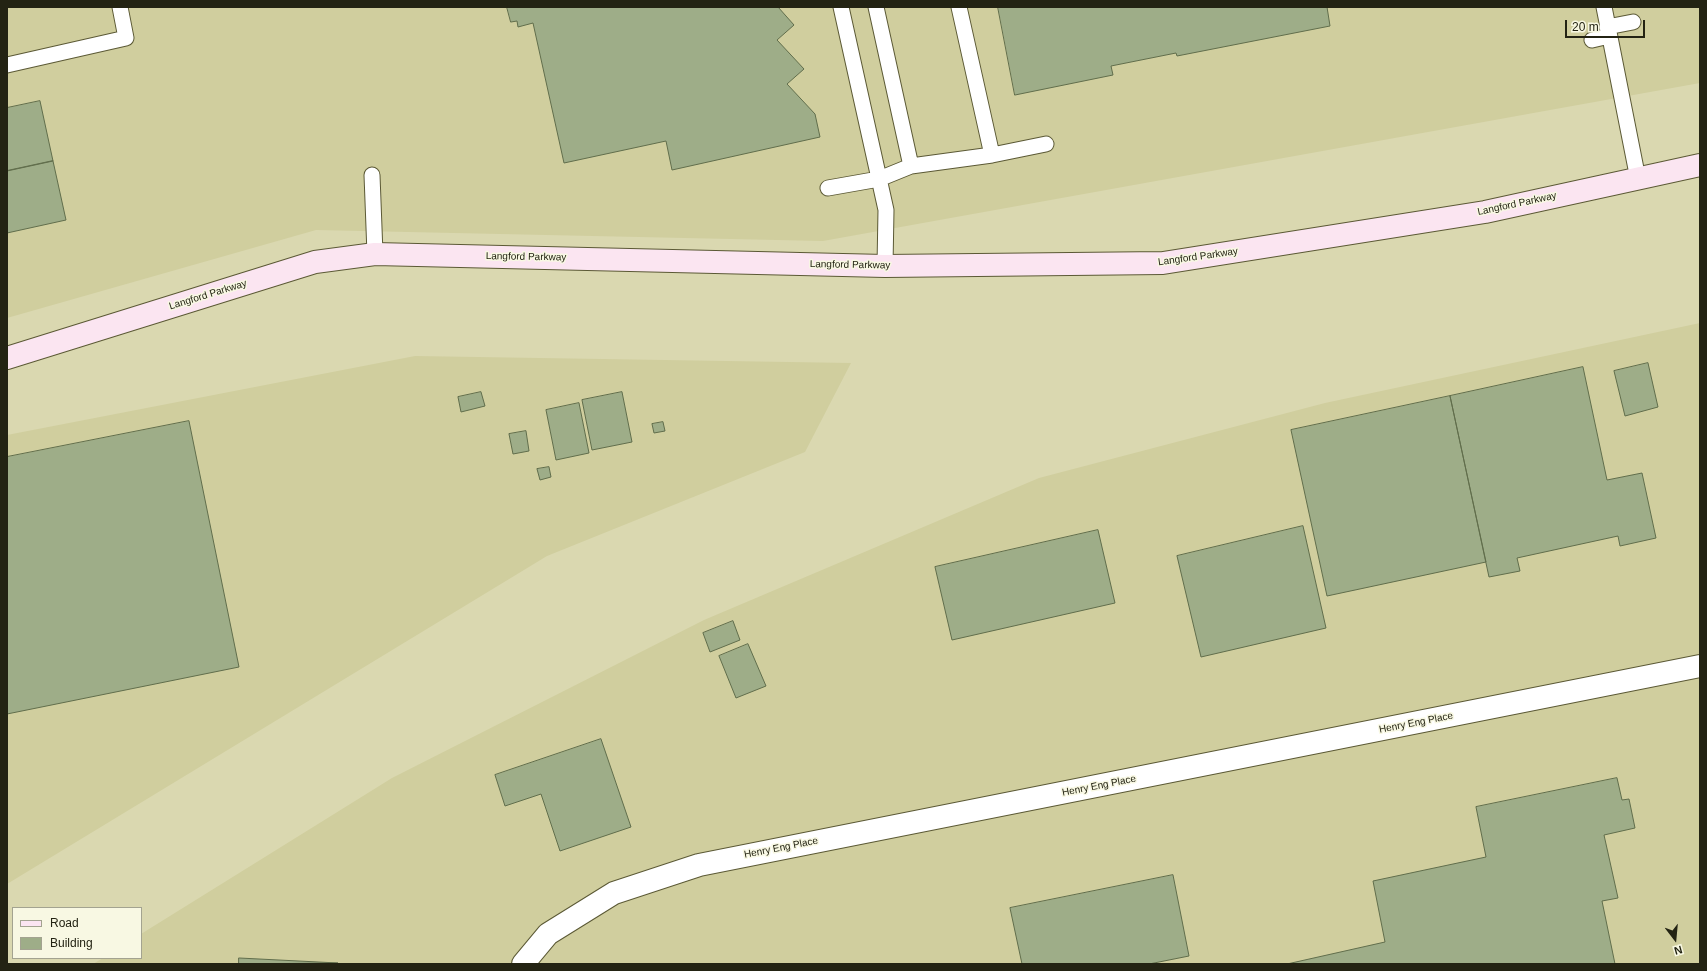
<!DOCTYPE html>
<style>
body{margin:0}
#map{position:relative;width:1707px;height:971px;overflow:hidden;background:#dad8b0;font-family:Arial,sans-serif}
canvas{display:block}
.frame{position:absolute;inset:0;border:8px solid #232313;pointer-events:none}
.legend{position:absolute;left:12px;top:907px;width:130px;height:52px;box-sizing:border-box;background:#f8f8e3;border:1px solid #a3a390;margin:0;padding:5px 7px;list-style:none;font-size:12px;color:#232313}
.legend li{display:flex;align-items:center;gap:8px;height:20px}
.legend b{width:20px;border:1px solid #a3a390}
.north{position:absolute;left:1655px;top:919px;width:40px;height:40px;-webkit-text-stroke:3px #f8f8e3;paint-order:stroke;rotate:164deg;font-size:11px;font-weight:700;line-height:16px;text-align:center;color:#232313}
.north::after{content:'';display:block;margin:auto;width:14px;height:18px;background:#232313;clip-path:polygon(50% 0,100% 100%,50% 72%,0 100%)}
.scale{position:absolute;left:1565px;top:20px;width:80px;height:18px;box-sizing:border-box;border:2px solid #232313;border-top:0;padding-left:5px;font-size:12px;line-height:14px;white-space:nowrap;color:#232313;-webkit-text-stroke:3px #f8f8e3;paint-order:stroke}
</style>
<div id="map">
<canvas width="1707" height="971"></canvas>
<div class="frame"></div>
<ul class="legend">
<li><b style="height:5px;background:#fbe5f1"></b>Road</li>
<li><b style="height:11px;background:#9ead88"></b>Building</li>
</ul>
<div class="north">N</div>
<div class="scale">20 m</div>
</div>
<script>
const context = document.querySelector('canvas').getContext('2d');
context.lineJoin = 'round';
function fillPath(path, color) {
  context.fillStyle = color;
  context.fill(path, 'evenodd');
}
function stroke(path, color, width, dash) {
  context.strokeStyle = color;
  context.lineWidth = width;
  context.lineCap = dash ? 'butt' : 'round';
  context.setLineDash(dash || []);
  context.stroke(path);
}
function drawText(font, color, halo, rows, align = 'center') {
  context.font = font + ' Arial,sans-serif';
  context.lineWidth = 3;
  context.setLineDash([]);
  context.textBaseline = 'middle';
  context.strokeStyle = halo;
  context.fillStyle = color;
  for (const [text, x, y, turn = 0] of rows) {
    context.save();
    context.translate(x, y);
    context.rotate((+turn || 0) * Math.PI / 180);
    context.textAlign = isNaN(turn) ? turn : align;
    if (halo) context.strokeText(text, 0, 0);
    context.fillText(text, 0, 0);
    context.restore();
  }
}
fillPath(new Path2D(`
 M 7,7 L 1700,7 L 1700,83 L 823,241 L 316,230 L 7,318 Z
 M 1700,323 L 1700,964 L 93,964 L 103,958 L 141,958 L 141,934 L 392,778 L 704,620 L 1039,478 L 1325,403 Z
 M 415,356 L 851,363 L 805,452 L 547,556 L 7,884 L 7,435 Z`), '#d0ce9e');
const building = new Path2D(`
 M 507,7 L 778,7 L 794,25 L 777,40 L 804,69 L 787,84 L 815,114 L 820,137 L 672,170 L 666,141 L 564,163 L 533,23 L 518,27 L 517,21 L 511,22 Z
 M 998,7 L 1327,7 L 1330,26 L 1177,56 L 1176,53 L 1111,66 L 1113,75 L 1015,95 Z
 M 40,101 L 53,161 L 7,171 L 7,108 Z
 M 53,161 L 66,220 L 7,233 L 7,171 Z
 M 1648,363 L 1658,407 L 1625,416 L 1614,371 Z
 M 1583,367 L 1607,480 L 1642,473 L 1656,538 L 1620,546 L 1618,536 L 1517,558 L 1520,571 L 1489,577 L 1450,396 Z
 M 481,392 L 485,406 L 461,412 L 458,397 Z
 M 622,392 L 632,442 L 592,450 L 582,400 Z
 M 1450,396 L 1486,562 L 1327,596 L 1291,430 Z
 M 579,403 L 589,453 L 556,460 L 546,410 Z
 M 189,421 L 239,667 L 7,714 L 7,457 Z
 M 663,422 L 665,431 L 654,433 L 652,424 Z
 M 526,431 L 529,451 L 513,454 L 509,434 Z
 M 549,467 L 551,477 L 540,480 L 537,469 Z
 M 1303,526 L 1326,628 L 1201,657 L 1177,556 Z
 M 1098,530 L 1115,603 L 952,640 L 935,567 Z
 M 733,621 L 740,640 L 710,652 L 703,633 Z
 M 748,644 L 766,686 L 736,698 L 719,656 Z
 M 601,739 L 631,827 L 560,851 L 541,794 L 505,806 L 495,775 Z
 M 1617,778 L 1622,800 L 1629,799 L 1635,828 L 1604,835 L 1618,898 L 1602,901 L 1615,964 L 1287,964 L 1385,942 L 1373,881 L 1486,857 L 1476,807 Z
 M 1173,875 L 1189,956 L 1149,964 L 1022,964 L 1010,908 Z
 M 239,958 L 338,963 L 239,964 Z`);
fillPath(building, '#9ead88');
stroke(building, '#616e4c', 1);
const lane = new Path2D(`
 M 841,7 L 886,210 L 885,266
 M 876,7 L 911,166
 M 959,7 L 992,155
 M 1604,7 L 1638,179
 M 1607,27 L 1633,22
 M 1592,40 L 1609,36
 M 7,65 L 126,38 L 120,7
 M 372,175 L 375,254
 M 828,188 L 879,179 L 911,166 L 992,155 L 1046,144`);
const street = new Path2D(`
 M 523,964 L 548,934 L 614,893 L 699,865 L 1700,666`);
const secondary = new Path2D(`
 M 7,358 L 315,262 L 375,254 L 885,266 L 1163,263 L 1485,212 L 1700,165`);
stroke(lane, '#5b5935', 17);
stroke(street, '#5b5935', 24);
stroke(secondary, '#5b5935', 24);
stroke(lane, '#fff', 15);
stroke(street, '#fff', 22);
stroke(secondary, '#fbe5f1', 22);
drawText('10px', '#232313', '#f8f8e3', [
 ["Langford Parkway",1517,204,-12],
 ["Langford Parkway",526,257,1],
 ["Langford Parkway",1198,257,-8],
 ["Langford Parkway",850,265,1],
 ["Langford Parkway",208,295,-17],
 ["Henry Eng Place",1416,723,-11],
 ["Henry Eng Place",1099,786,-11],
 ["Henry Eng Place",781,848,-11]
]);
</script>
